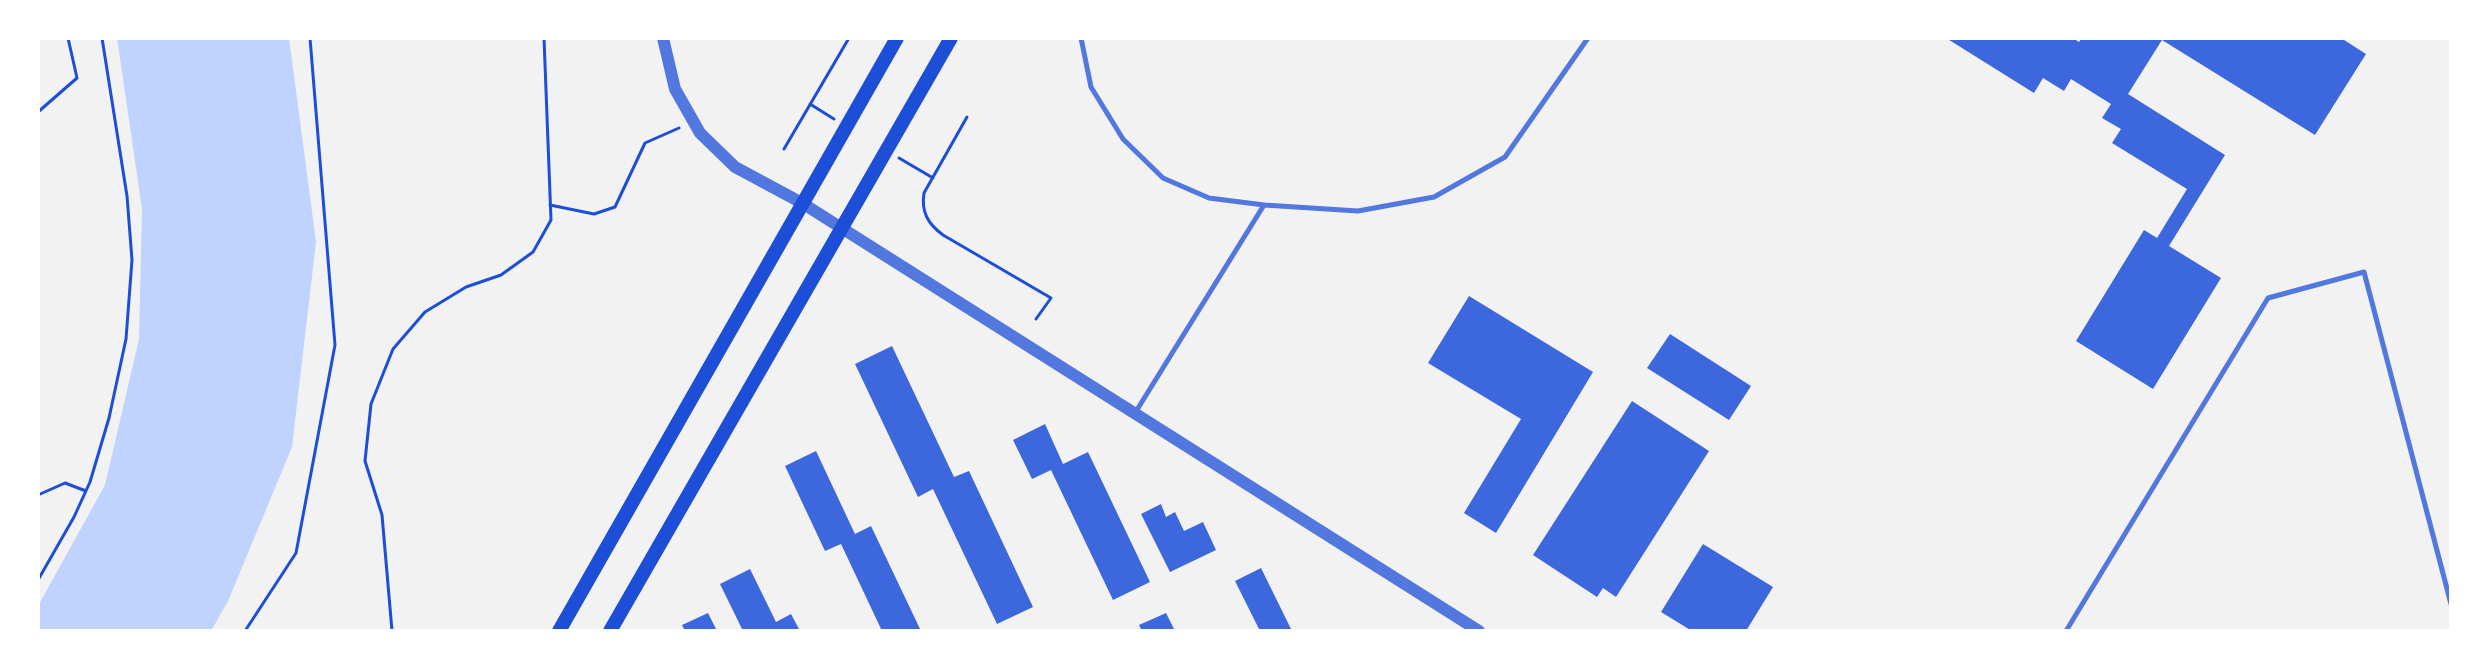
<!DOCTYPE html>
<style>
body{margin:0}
#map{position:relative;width:2489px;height:669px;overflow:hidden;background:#f2f2f2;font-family:Poppins,sans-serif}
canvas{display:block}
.frame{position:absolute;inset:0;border:40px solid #fff;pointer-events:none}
</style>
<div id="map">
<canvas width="2489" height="669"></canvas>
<div class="frame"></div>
</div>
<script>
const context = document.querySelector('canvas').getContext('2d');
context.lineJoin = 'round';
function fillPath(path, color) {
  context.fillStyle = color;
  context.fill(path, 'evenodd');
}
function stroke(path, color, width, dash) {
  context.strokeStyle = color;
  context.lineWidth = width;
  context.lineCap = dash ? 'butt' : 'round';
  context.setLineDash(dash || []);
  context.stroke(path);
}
fillPath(new Path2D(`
 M 117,38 L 289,38 L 316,242 L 292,447 L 228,601 L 211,631 L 38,631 L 38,606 L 105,485 L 139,339 L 142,209 Z`), '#bfd3fe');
fillPath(new Path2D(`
 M 1946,38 L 2073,38 L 2079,42 L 2082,38 L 2341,38 L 2366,54 L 2315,135 L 2162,40 L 2128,94 L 2225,155 L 2169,246 L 2221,278 L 2153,389 L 2076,341 L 2144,230 L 2157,238 L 2187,189 L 2112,143 L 2121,129 L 2102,118 L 2111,104 L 2071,79 L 2064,91 L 2043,78 L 2034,93 Z
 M 1469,296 L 1593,372 L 1496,533 L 1464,513 L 1521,419 L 1428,363 Z
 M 1670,334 L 1751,386 L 1729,420 L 1647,368 Z
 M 892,346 L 954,477 L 969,471 L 1033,607 L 997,624 L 933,489 L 918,497 L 855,364 Z
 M 1632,401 L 1709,451 L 1616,597 L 1603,588 L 1597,597 L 1533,555 Z
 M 1045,424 L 1063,464 L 1088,452 L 1150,582 L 1113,600 L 1051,470 L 1032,479 L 1013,440 Z
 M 816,451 L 855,534 L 871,526 L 921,631 L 882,631 L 841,544 L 825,551 L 785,466 Z
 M 1161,504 L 1166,517 L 1175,512 L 1184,531 L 1203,522 L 1216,550 L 1170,572 L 1141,514 Z
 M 1703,544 L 1773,587 L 1746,631 L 1692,631 L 1661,612 Z
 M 1261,568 L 1292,631 L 1260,631 L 1235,581 Z
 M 750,569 L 776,622 L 791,614 L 800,631 L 743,631 L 720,584 Z
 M 708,613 L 717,631 L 685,631 L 682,625 Z
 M 1166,613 L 1175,631 L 1142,631 L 1139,625 Z`), '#3d67dc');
stroke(new Path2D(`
 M 810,104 L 834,119
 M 38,112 L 77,78 L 68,38
 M 967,117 L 924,193 C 921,212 928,224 943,235 L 1051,298 L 1036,319
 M 784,149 L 849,38
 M 899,158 L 933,178
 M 550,205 L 594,214 L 615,207 L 645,143 L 679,128
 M 38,495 L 65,483 L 86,491
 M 38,580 L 74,517 L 90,482 L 109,418 L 126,339 L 132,260 L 127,196 L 102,38
 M 245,631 L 296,553 L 335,345 L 310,38
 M 392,631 L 382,515 L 365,461 L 371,404 L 393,349 L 425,312 L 466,287 L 501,275 L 533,252 L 551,220 L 544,38`), '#1d4ed8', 3);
stroke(new Path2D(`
 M 1081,38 L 1091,87 L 1123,139 L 1163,178 L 1209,198 L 1264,205
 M 1135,413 L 1264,205 L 1358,211 L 1434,197 L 1505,157 L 1588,38
 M 2066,631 L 2268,298 L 2364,272 L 2451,604`), '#5277de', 5);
stroke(new Path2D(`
 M 663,38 L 675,89 L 700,133 L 735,167 L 802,203 L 1479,631`), '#5277de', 12);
stroke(new Path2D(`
 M 559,631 L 897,38
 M 610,631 L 951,38`), '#1d4ed8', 14);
</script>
